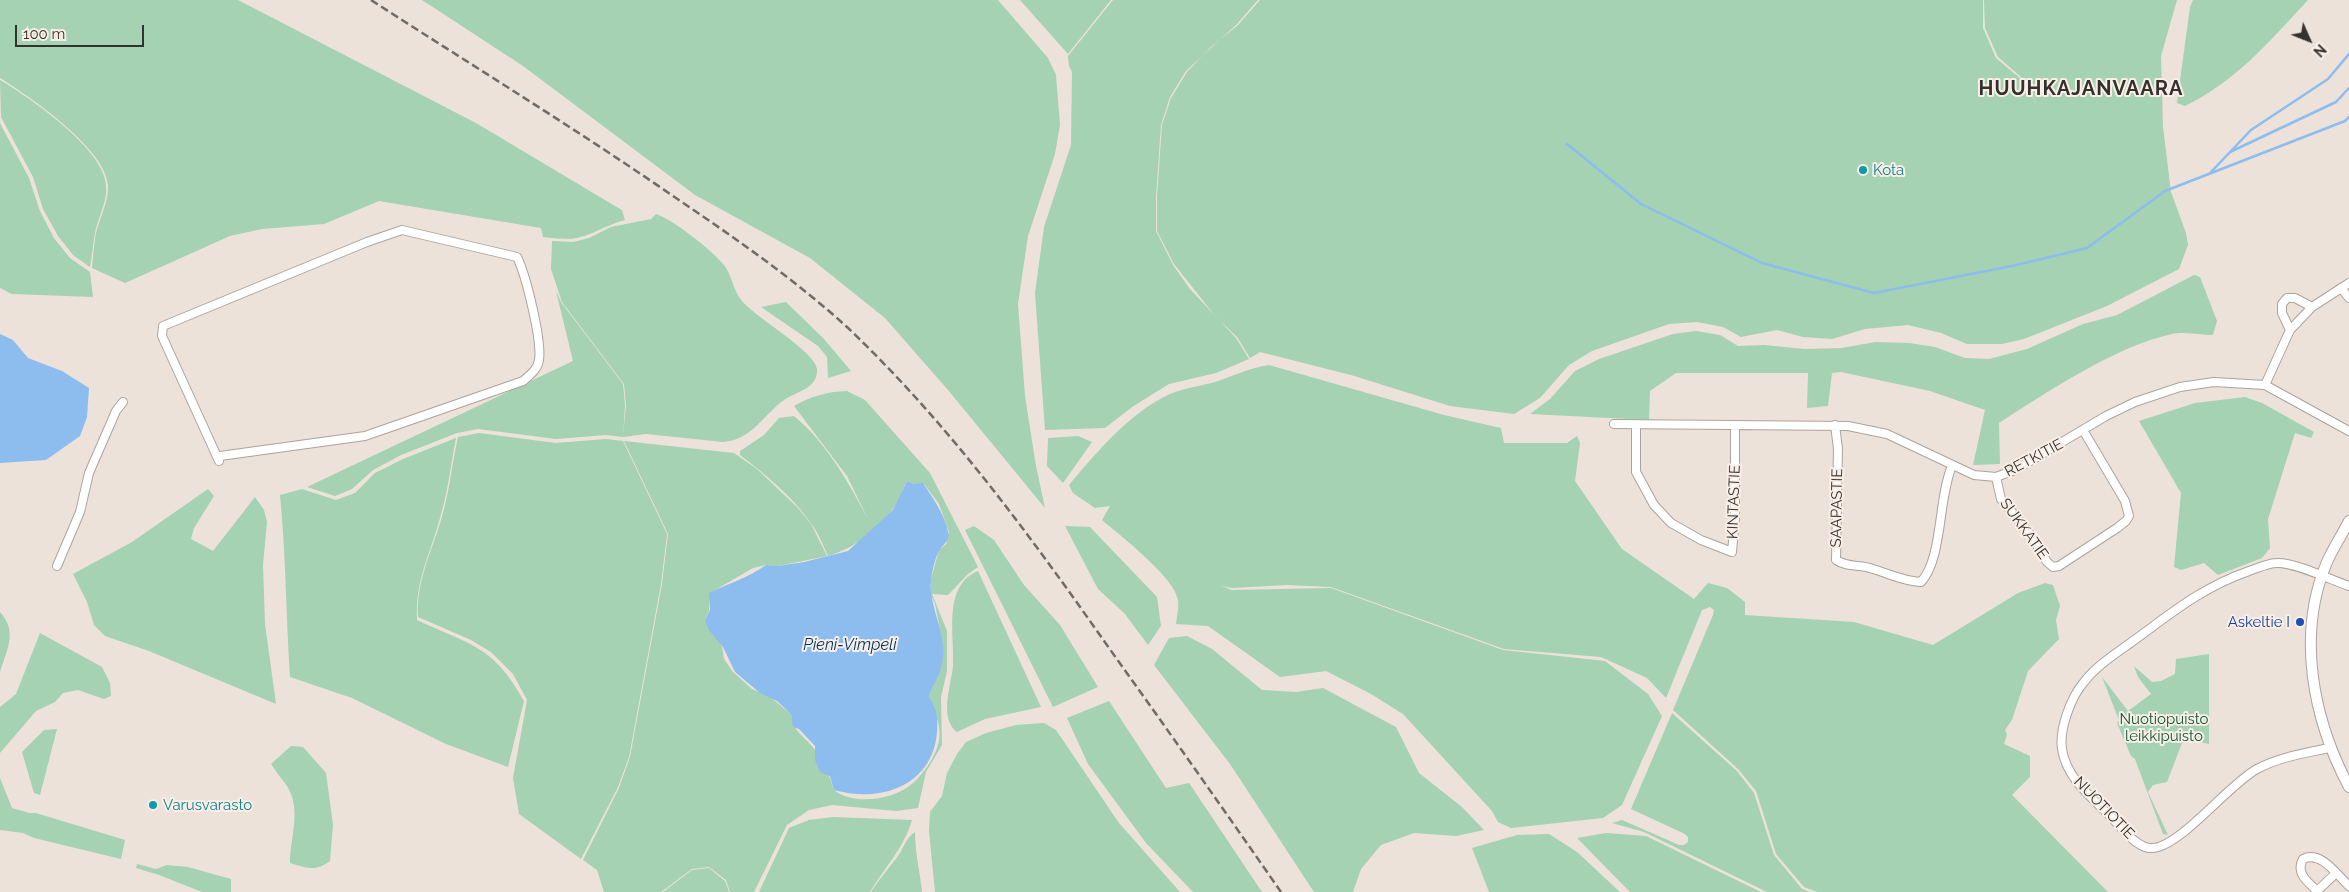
<!DOCTYPE html>
<style>
body{margin:0}
#map{position:relative;width:2349px;height:892px;overflow:hidden;background:#ece2da;font-family:Raleway,sans-serif}
canvas{display:block}
.north{position:absolute;left:2284px;top:15px;width:50px;height:50px;-webkit-text-stroke:4px #f9efe7;paint-order:stroke;rotate:134deg;font-size:14px;font-weight:700;line-height:20px;text-align:center;color:#35312e}
.north::after{content:'';display:block;margin:auto;width:18px;height:22px;background:#35312e;clip-path:polygon(50% 0,100% 100%,50% 72%,0 100%)}
.scale{position:absolute;left:15px;top:25px;width:129px;height:22px;box-sizing:border-box;border:2px solid #35312e;border-top:0;padding-left:6px;font-size:15px;line-height:18px;white-space:nowrap;color:#35312e;-webkit-text-stroke:4px #f9efe7;paint-order:stroke}
</style>
<div id="map">
<canvas width="2349" height="892"></canvas>
<div class="north">N</div>
<div class="scale">100 m</div>
</div>
<script>
const context = document.querySelector('canvas').getContext('2d');
context.lineJoin = 'round';
function fillPath(path, color) {
  context.fillStyle = color;
  context.fill(path, 'evenodd');
}
function stroke(path, color, width, dash) {
  context.strokeStyle = color;
  context.lineWidth = width;
  context.lineCap = dash ? 'butt' : 'round';
  context.setLineDash(dash || []);
  context.stroke(path);
}
function drawText(font, color, halo, rows, align = 'center') {
  context.font = font + ' Raleway,sans-serif';
  context.lineWidth = 4;
  context.setLineDash([]);
  context.textBaseline = 'middle';
  context.strokeStyle = halo;
  context.fillStyle = color;
  for (const [text, x, y, turn = 0] of rows) {
    context.save();
    context.translate(x, y);
    context.rotate((+turn || 0) * Math.PI / 180);
    context.textAlign = isNaN(turn) ? turn : align;
    if (halo) context.strokeText(text, 0, 0);
    context.fillText(text, 0, 0);
    context.restore();
  }
}
fillPath(new Path2D(`
 M 0,0 L 238,0 L 476,123 L 615,206 L 622,210 L 625,220 C 607,224 590,237 571,239 C 562,239 552,238 543,237 L 541,228 L 379,201 L 324,224 L 262,229 L 230,236 L 125,283 L 92,268 C 93,256 94,245 96,233 C 100,217 109,201 108,185 C 105,148 29,96 0,78 Z
 M 422,0 L 998,0 L 1048,58 L 1056,75 L 1060,125 L 1055,154 L 1028,236 L 1018,304 L 1025,396 L 1036,466 L 1045,508 L 948,390 L 885,318 L 810,258 L 695,195 L 523,66 Z
 M 1020,0 L 1111,0 L 1068,54 Z
 M 1113,0 L 1258,0 L 1237,24 L 1186,71 L 1170,97 L 1161,125 L 1156,197 L 1156,231 L 1173,265 L 1190,289 L 1236,338 L 1249,359 L 1216,373 L 1169,384 L 1132,407 L 1105,428 L 1045,430 L 1035,293 L 1044,227 L 1071,145 L 1072,72 L 1069,66 L 1068,56 Z
 M 1260,0 L 1983,0 L 1983,28 L 1996,58 L 2028,85 L 2037,107 L 2029,84 L 1998,57 L 1985,28 L 1984,0 L 2177,0 L 2161,56 L 2163,127 L 2171,192 L 2186,233 L 2188,245 L 2179,269 L 2107,306 L 2024,339 L 2002,344 L 1967,344 L 1941,333 L 1908,325 L 1865,329 L 1832,339 L 1803,337 L 1777,330 L 1741,337 L 1723,327 L 1697,322 L 1669,324 L 1592,351 L 1569,365 L 1540,398 L 1514,414 L 1450,406 L 1351,375 L 1260,352 L 1250,358 L 1237,337 L 1216,317 L 1174,264 L 1157,231 L 1157,197 L 1162,125 L 1171,98 L 1187,72 L 1211,47 L 1238,25 Z
 M 2193,0 L 2308,0 C 2270,41 2235,82 2185,106 L 2177,103 L 2190,7 Z
 M 0,80 C 29,97 104,149 106,185 C 108,201 98,217 95,233 C 93,244 92,256 90,267 L 73,255 L 58,236 L 43,209 L 33,177 L 1,117 Z
 M 0,123 L 29,178 L 40,211 L 54,238 L 70,258 L 90,272 L 93,297 L 12,294 L 0,288 Z
 M 656,214 C 672,219 712,250 723,264 C 732,274 733,291 742,301 C 756,318 815,351 817,369 C 818,389 797,391 784,400 C 762,416 752,440 723,442 L 646,434 L 623,437 L 626,405 L 624,384 L 562,302 L 551,269 L 552,241 L 573,242 L 589,238 L 611,227 L 651,219 Z
 M 2194,275 L 2200,277 L 2217,321 L 2213,335 C 2200,335 2184,331 2172,334 C 2116,346 2047,392 1999,423 L 2000,464 L 1973,465 L 1985,410 L 1930,391 L 1841,372 L 1832,373 L 1828,406 L 1807,408 L 1808,373 L 1676,373 L 1650,391 L 1649,420 L 1530,414 L 1550,399 L 1575,371 L 1599,359 L 1673,334 L 1696,331 L 1720,335 L 1738,346 L 1764,345 L 1805,349 L 1842,348 L 1875,342 L 1909,343 L 1935,347 L 1965,358 L 1989,359 L 2027,349 L 2083,324 L 2117,315 Z
 M 556,291 L 561,302 L 623,384 L 625,405 L 623,437 L 606,435 L 556,439 L 478,429 L 457,433 L 401,455 L 373,470 L 352,489 L 335,496 L 307,487 L 573,361 Z
 M 786,302 L 824,339 L 851,371 L 828,378 L 827,357 L 818,346 L 761,307 Z
 M 1269,365 L 1444,415 L 1501,428 L 1504,443 L 1567,443 L 1577,436 L 1580,443 L 1575,481 L 1622,549 L 1694,599 L 1708,583 L 1727,588 L 1745,602 L 1745,615 L 1854,622 L 1933,645 L 2018,593 L 2045,583 L 2053,585 L 2060,606 L 2056,620 L 2059,639 L 2028,671 L 2012,720 L 2005,730 L 2007,735 L 2004,744 L 2030,756 L 2030,777 L 2012,795 L 2108,892 L 1817,892 L 1804,887 L 1776,854 L 1756,791 L 1738,769 L 1673,710 L 1713,615 L 1714,610 L 1710,607 L 1702,610 L 1666,698 L 1647,678 L 1601,657 L 1504,649 L 1331,587 L 1287,585 L 1232,588 L 1221,586 L 1232,590 L 1331,588 L 1503,650 L 1605,661 L 1648,694 L 1662,716 L 1622,805 L 1603,818 L 1511,828 L 1498,822 L 1492,811 L 1403,714 L 1371,694 L 1326,671 L 1280,677 L 1208,626 L 1176,624 C 1177,616 1179,607 1178,600 C 1175,578 1120,535 1102,520 L 1110,506 L 1095,508 L 1073,493 L 1069,485 C 1098,451 1129,413 1170,394 C 1184,388 1201,386 1215,382 C 1233,376 1250,368 1269,365 Z
 M 847,391 L 865,400 L 930,473 L 978,567 L 968,574 L 948,595 L 932,594 L 947,631 L 947,671 L 941,697 L 942,745 L 926,772 L 918,808 L 896,811 L 832,805 L 809,810 L 787,825 L 754,892 L 730,892 L 726,880 L 709,867 L 692,869 L 661,892 L 604,892 L 597,870 L 583,860 L 619,788 L 630,757 L 662,584 L 668,534 L 624,441 L 734,453 L 757,469 L 798,508 L 811,524 L 827,556 L 778,566 L 766,565 L 753,568 L 710,593 L 709,611 L 705,620 L 722,646 L 724,659 L 733,672 L 752,689 L 769,696 L 791,714 C 794,734 804,735 815,750 C 823,762 830,776 834,790 C 853,806 895,800 913,783 C 924,773 936,756 939,741 C 942,726 934,710 929,696 L 942,664 L 943,645 L 935,604 L 931,595 L 931,579 L 939,550 L 946,544 L 949,532 L 939,504 L 924,484 L 914,484 L 907,481 C 902,490 899,501 893,509 C 878,530 853,549 828,556 C 823,545 818,532 810,522 C 792,496 765,474 740,455 L 740,451 L 764,435 L 779,418 L 794,416 C 827,443 848,482 868,519 L 847,476 L 794,406 C 812,396 826,392 847,391 Z
 M 2245,397 L 2262,403 L 2314,432 L 2311,438 L 2295,433 L 2268,519 L 2270,548 L 2262,558 L 2218,575 L 2204,563 L 2181,570 L 2174,567 L 2181,493 L 2139,421 L 2195,403 Z
 M 479,433 L 556,443 L 606,439 L 623,441 L 667,534 L 661,584 L 629,757 L 618,787 L 581,859 L 519,814 L 513,778 L 527,700 L 513,674 L 491,652 L 471,640 L 418,617 C 416,582 431,553 441,520 C 449,494 452,464 458,437 Z
 M 1078,436 L 1092,442 L 1063,483 L 1047,466 L 1048,438 Z
 M 456,438 C 451,464 448,492 440,518 C 430,555 415,580 417,620 C 470,645 493,645 524,701 L 508,767 L 446,744 L 352,698 L 290,677 C 286,616 286,556 280,495 L 302,489 L 336,500 L 355,493 L 375,473 L 403,459 Z
 M 208,489 L 214,496 L 194,528 L 191,539 L 213,551 L 255,497 L 264,510 L 267,522 L 263,565 L 265,624 L 276,704 L 149,651 L 105,636 L 94,625 L 87,602 L 73,574 L 132,542 Z
 M 974,526 L 994,540 L 1024,585 L 1060,625 L 1098,687 L 1053,707 L 965,530 Z
 M 1065,526 L 1090,527 L 1157,597 L 1161,626 L 1148,645 L 1125,614 L 1098,589 Z
 M 978,571 L 1041,707 L 985,719 L 957,732 C 938,718 952,684 953,665 C 955,635 942,586 978,571 Z
 M 0,612 C 18,632 7,649 0,672 Z
 M 40,633 L 102,667 L 110,683 L 111,696 L 104,699 L 78,690 L 63,693 L 55,702 L 36,711 L 0,753 L 0,707 L 16,694 Z
 M 1187,636 L 1212,649 L 1262,690 L 1296,692 L 1323,688 L 1396,727 L 1419,773 L 1462,807 L 1484,830 L 1456,836 L 1414,833 L 1381,845 L 1361,869 L 1353,892 L 1314,892 L 1230,764 L 1154,665 L 1169,638 Z
 M 2209,654 L 2209,744 L 2196,741 L 2182,743 L 2167,782 L 2153,785 L 2148,792 L 2168,835 L 2163,834 L 2135,759 L 2131,756 L 2117,723 L 2119,720 L 2102,677 L 2128,711 L 2151,694 L 2138,677 L 2134,666 L 2152,682 L 2161,681 L 2175,674 L 2176,659 Z
 M 1109,701 L 1166,788 L 1189,783 L 1262,892 L 1193,892 L 1146,843 L 1088,764 L 1067,718 Z
 M 1672,713 L 1737,771 L 1754,793 L 1774,855 L 1802,889 L 1810,892 L 1767,892 L 1644,832 L 1612,823 L 1622,820 L 1679,845 L 1684,845 L 1688,842 L 1688,837 L 1685,834 L 1631,809 Z
 M 1044,723 L 1056,730 L 1119,823 L 1180,892 L 935,892 L 929,831 L 930,812 L 942,796 L 947,773 L 957,754 L 966,742 L 986,733 L 1016,725 Z
 M 57,729 L 40,795 L 34,793 L 22,752 L 44,730 Z
 M 291,746 L 303,747 L 326,773 L 333,825 L 330,861 C 315,872 307,868 290,863 C 290,838 302,809 287,786 C 282,779 276,772 271,764 Z
 M 0,778 L 12,808 L 29,813 L 36,813 L 125,840 L 121,859 L 34,838 L 23,833 L 0,830 Z
 M 833,817 L 912,820 C 904,848 885,867 870,892 L 759,892 L 789,828 L 809,820 Z
 M 915,832 C 915,853 920,872 922,892 L 871,892 C 879,879 889,868 898,856 C 904,847 906,838 915,832 Z
 M 1606,833 L 1646,836 L 1761,892 L 1630,892 L 1577,838 Z
 M 1549,834 L 1577,852 L 1620,892 L 1489,892 L 1472,848 L 1517,835 Z
 M 137,864 L 156,869 L 167,865 L 188,867 L 231,879 L 231,892 L 202,892 L 159,875 L 136,868 Z
 M 709,868 L 725,881 L 729,892 L 663,892 L 692,870 Z`), '#a4d2b2');
fillPath(new Path2D(`
 M 0,334 L 13,340 L 28,358 L 62,371 L 89,388 L 87,417 L 80,436 L 46,460 L 0,463 Z
 M 907,481 L 914,484 L 923,483 C 933,498 944,514 948,531 C 951,540 943,544 939,551 C 935,558 932,572 931,580 C 928,608 949,635 942,664 C 940,674 933,685 929,696 C 932,702 936,710 937,717 C 942,780 888,805 834,790 L 830,776 L 820,772 L 815,760 L 815,746 L 799,729 L 793,727 L 791,714 L 777,701 L 760,693 L 735,672 L 723,647 L 709,630 L 705,620 L 710,610 L 709,593 C 729,583 748,578 766,565 L 778,566 L 804,562 L 848,551 L 893,510 Z`), '#8dbcee');
stroke(new Path2D(`
 M 1567,144 L 1641,204 L 1762,263 L 1874,293 L 2012,266 L 2087,248 L 2165,191 L 2345,121 L 2349,117
 M 2230,152 L 2336,102 L 2349,88
 M 2211,172 L 2251,130 L 2328,79 L 2349,54`), '#8dbcee', 2.5);
const street = new Path2D(`
 M 2341,288 L 2349,298
 M 2290,330 L 2282,313 L 2282,304 L 2287,298 L 2295,298 L 2312,307
 M 2265,385 L 2290,330 L 2312,307 L 2349,283
 M 1614,424 L 1848,426 L 1887,434 L 1974,475 L 1996,477 L 2015,470 L 2106,416 L 2135,402 L 2180,387 L 2214,382 L 2265,385 L 2349,431
 M 1636,425 L 1636,472 L 1654,505 L 1671,523 L 1701,540 L 1732,552 L 1735,518 L 1735,425
 M 1835,425 L 1838,449 L 1836,560 C 1848,568 1860,564 1873,569 C 1890,574 1903,581 1921,582 C 1943,558 1938,498 1952,466
 M 219,461 L 162,336 L 163,326 L 367,242 L 402,230 L 517,257 C 526,275 542,340 539,360 C 538,369 530,375 523,381 L 365,436 L 220,456
 M 1996,477 L 2001,499 L 2030,534 L 2047,562 L 2053,567 L 2059,566 L 2117,528 L 2126,521 L 2129,516 L 2125,501 L 2083,430
 M 57,566 L 80,512 L 89,473 L 116,411 L 123,402
 M 2329,748 C 2306,753 2279,757 2257,769 C 2229,784 2181,846 2153,848 C 2137,850 2120,825 2109,815 C 2090,796 2066,777 2062,749 C 2059,729 2071,697 2084,682 C 2097,665 2117,653 2133,641 C 2173,612 2201,588 2249,571 C 2258,568 2268,563 2277,563 C 2294,562 2331,580 2349,586
 M 2317,891 C 2308,882 2295,873 2303,859 C 2321,850 2337,875 2349,886
 M 2316,892 L 2336,873`);
const secondary = new Path2D(`
 M 2349,521 C 2342,535 2333,548 2327,562 C 2296,635 2313,719 2349,787`);
stroke(street, '#aca39c', 10);
stroke(secondary, '#aca39c', 12);
stroke(street, '#fff', 8);
stroke(secondary, '#fff', 10);
stroke(new Path2D(`
 M 371,0 C 473,66 576,129 676,198 C 735,238 794,279 847,327 C 948,423 1029,534 1109,648 C 1167,729 1224,810 1281,892`), '#716b66', 2.5, [8, 4]);
for (const [x, y, r, color] of [
 [1863,170,5,"#0f9aa8"],
 [2300,622,5,"#1a4fb4"],
 [153,805,5,"#0f9aa8"]
]) {
  const dot = new Path2D();
  dot.arc(x, y, r, 0, 2 * Math.PI);
  context.fillStyle = color;
  context.fill(dot);
  stroke(dot, '#f9efe7', 2);
}
drawText('15px', '#0d838f', '#f9efe7', [
 ["Kota",1873,170],
 ["Varusvarasto",163,805]
], 'left');
drawText('15px', '#35312e', '#f9efe7', [
 ["RETKITIE",2034,458,-28],
 ["KINTASTIE",1734,502,-88],
 ["SAAPASTIE",1837,508,-89],
 ["SUKKATIE",2024,529,54],
 ["NUOTIOTIE",2104,808,46]
]);
drawText('15px', '#164399', '#f9efe7', [
 ["Askeltie I",2290,622]
], 'right');
drawText('15px', '#0e5731', '#f9efe7', [
 ["Nuotiopuisto",2164,719],
 ["leikkipuisto",2164,736]
]);
drawText('italic 16px', '#00315e', '#f9efe7', [
 ["Pieni-Vimpeli",850,645]
]);
context.letterSpacing = '1px';
drawText('bold 20px', '#35312e', '#f9efe7', [
 ["HUUHKAJANVAARA",2081,89]
]);
context.letterSpacing = '0px';
</script>
